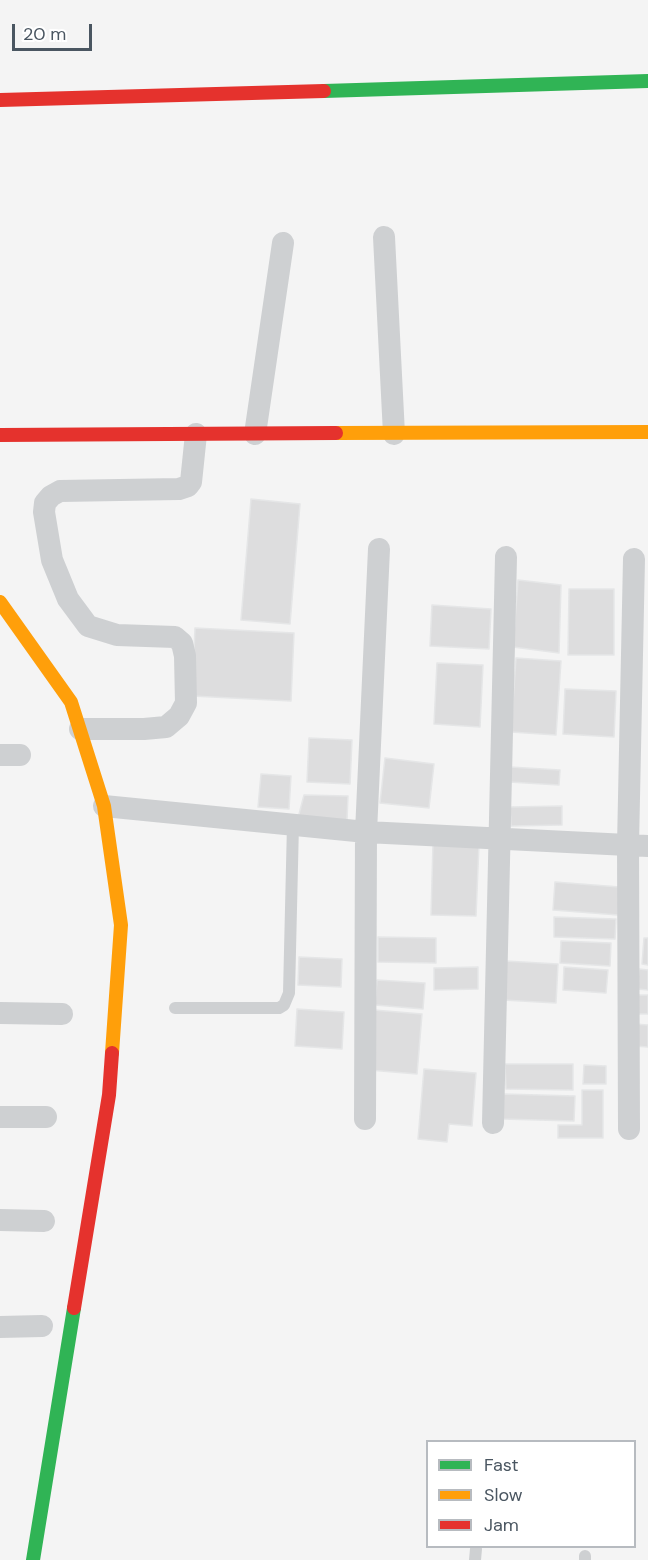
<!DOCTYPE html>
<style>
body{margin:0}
#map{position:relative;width:648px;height:1560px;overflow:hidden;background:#f4f4f4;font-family:"DM Sans",sans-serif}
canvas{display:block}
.legend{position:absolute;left:426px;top:1440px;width:210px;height:108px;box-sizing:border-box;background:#fff;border:2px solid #b7bbc0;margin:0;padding:8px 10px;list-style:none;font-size:18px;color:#4a5661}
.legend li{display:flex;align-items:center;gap:12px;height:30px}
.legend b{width:30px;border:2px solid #b7bbc0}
.scale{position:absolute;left:12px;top:24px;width:80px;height:27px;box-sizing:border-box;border:3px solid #4a5661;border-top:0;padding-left:8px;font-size:18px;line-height:21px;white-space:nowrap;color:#4a5661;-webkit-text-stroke:4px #fff;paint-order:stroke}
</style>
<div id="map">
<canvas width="648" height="1560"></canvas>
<ul class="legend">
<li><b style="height:8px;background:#30b455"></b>Fast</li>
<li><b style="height:8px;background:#ff9f0a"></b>Slow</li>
<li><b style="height:8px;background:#e5322d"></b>Jam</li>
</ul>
<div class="scale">20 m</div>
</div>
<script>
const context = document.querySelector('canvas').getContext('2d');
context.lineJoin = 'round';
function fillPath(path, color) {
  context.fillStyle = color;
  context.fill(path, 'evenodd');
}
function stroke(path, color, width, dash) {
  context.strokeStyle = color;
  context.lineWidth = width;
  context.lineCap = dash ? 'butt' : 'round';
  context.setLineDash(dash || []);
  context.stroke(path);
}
const building = new Path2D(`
 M 251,499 L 300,504 L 290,624 L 241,620 Z
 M 518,580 L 561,585 L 559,653 L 513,647 Z
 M 569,589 L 614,589 L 614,655 L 568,655 Z
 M 432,605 L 491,609 L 489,649 L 430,646 Z
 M 195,628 L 294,633 L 291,701 L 192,696 Z
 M 516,658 L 561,661 L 556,735 L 511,732 Z
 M 437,663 L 483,665 L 480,727 L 434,724 Z
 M 565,689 L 616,691 L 614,737 L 563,734 Z
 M 309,738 L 352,740 L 350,784 L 307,782 Z
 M 385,758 L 434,764 L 429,808 L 380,803 Z
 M 510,767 L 560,770 L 559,785 L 509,782 Z
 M 261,774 L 291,776 L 289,809 L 258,807 Z
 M 304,795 L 348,796 L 347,820 L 298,818 Z
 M 562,806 L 562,825 L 511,826 L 510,807 Z
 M 433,843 L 479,844 L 476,916 L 431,915 Z
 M 555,882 L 620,887 L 618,915 L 553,910 Z
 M 554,917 L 616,919 L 615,939 L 554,937 Z
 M 378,937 L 436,938 L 436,963 L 378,962 Z
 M 644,938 L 648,938 L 648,965 L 642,964 Z
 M 561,941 L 611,943 L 610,966 L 560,963 Z
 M 299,957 L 342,959 L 341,987 L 298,985 Z
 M 505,961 L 558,964 L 556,1003 L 503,1000 Z
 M 478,967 L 478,989 L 434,990 L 434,968 Z
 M 564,967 L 608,970 L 606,993 L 563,990 Z
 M 639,969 L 648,970 L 648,990 L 637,989 Z
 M 377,980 L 425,983 L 423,1009 L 375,1005 Z
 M 638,995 L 648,995 L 648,1014 L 637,1014 Z
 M 297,1009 L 344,1012 L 342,1049 L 295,1046 Z
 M 374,1010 L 422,1014 L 417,1074 L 369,1070 Z
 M 635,1024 L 648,1025 L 648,1047 L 634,1046 Z
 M 505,1064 L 573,1064 L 573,1090 L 506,1089 Z
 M 584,1065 L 606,1066 L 606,1084 L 583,1084 Z
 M 424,1069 L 476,1073 L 472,1126 L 449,1124 L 447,1142 L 418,1139 Z
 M 582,1090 L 603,1090 L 603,1138 L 558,1138 L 558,1125 L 582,1125 Z
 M 503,1094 L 575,1096 L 574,1121 L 502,1119 Z`);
fillPath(building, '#ddddde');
stroke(building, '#e5e6e7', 1.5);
stroke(new Path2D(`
 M 175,1008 L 279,1008 L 284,1005 L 289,993 L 293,824
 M 475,1560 L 476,1549
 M 585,1560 L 585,1556`), '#ced0d2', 12);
stroke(new Path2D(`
 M 384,237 L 394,434
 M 255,434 L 283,243
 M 80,729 L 144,729 L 166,727 L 179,716 L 186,703 L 185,656 L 182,643 L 175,637 L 117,635 L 88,626 L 68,599 L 52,560 L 44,512 L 45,503 L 51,496 L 60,491 L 179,489 L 188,486 L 191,482 L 196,434
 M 0,755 L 20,755
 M 104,806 L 366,832 L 648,846
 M 0,1013 L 62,1014
 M 0,1117 L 46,1117
 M 365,1119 L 366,832 L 379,549
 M 493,1123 L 506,557
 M 629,1129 L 628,845 L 634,559
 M 0,1220 L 44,1221
 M 0,1327 L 42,1326`), '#ced0d2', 22);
stroke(new Path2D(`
 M 324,91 L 648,81
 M 33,1560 L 74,1308`), '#30b455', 14);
stroke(new Path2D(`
 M 336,433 L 648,432
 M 0,602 L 71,702 L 104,806 L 121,925 L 112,1053`), '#ff9f0a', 14);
stroke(new Path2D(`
 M 0,100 L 324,91
 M 0,435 L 336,433
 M 74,1308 L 109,1095 L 112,1053`), '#e5322d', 14);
</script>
